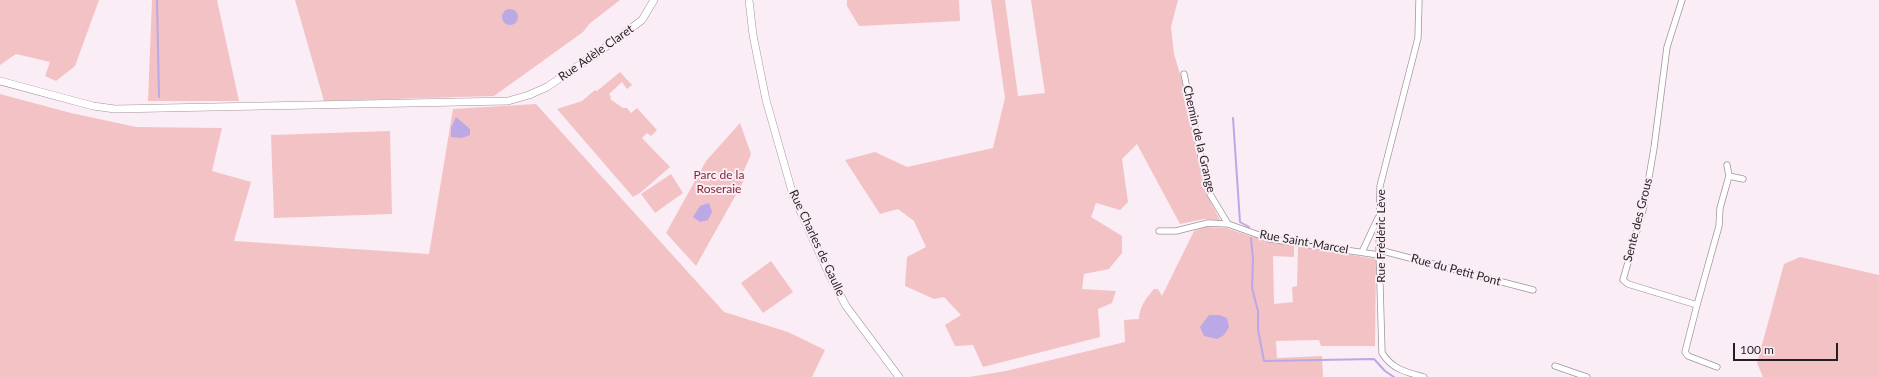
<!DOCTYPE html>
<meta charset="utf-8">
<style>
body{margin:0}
#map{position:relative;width:1879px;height:377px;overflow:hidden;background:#faedf6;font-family:Lato,sans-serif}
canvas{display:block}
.scale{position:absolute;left:1733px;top:343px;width:105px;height:18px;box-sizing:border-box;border:2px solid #241f22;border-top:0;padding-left:5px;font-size:12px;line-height:14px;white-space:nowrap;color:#241f22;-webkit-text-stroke:3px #faedf6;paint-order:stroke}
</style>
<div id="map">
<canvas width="1879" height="377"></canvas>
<div class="scale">100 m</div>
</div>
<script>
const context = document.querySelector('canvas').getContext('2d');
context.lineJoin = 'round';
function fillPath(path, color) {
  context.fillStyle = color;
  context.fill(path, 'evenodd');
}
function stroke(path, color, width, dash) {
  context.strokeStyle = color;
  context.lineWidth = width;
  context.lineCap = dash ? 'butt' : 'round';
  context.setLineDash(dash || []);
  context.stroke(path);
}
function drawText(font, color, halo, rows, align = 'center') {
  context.font = font + ' Lato,sans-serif';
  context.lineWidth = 4;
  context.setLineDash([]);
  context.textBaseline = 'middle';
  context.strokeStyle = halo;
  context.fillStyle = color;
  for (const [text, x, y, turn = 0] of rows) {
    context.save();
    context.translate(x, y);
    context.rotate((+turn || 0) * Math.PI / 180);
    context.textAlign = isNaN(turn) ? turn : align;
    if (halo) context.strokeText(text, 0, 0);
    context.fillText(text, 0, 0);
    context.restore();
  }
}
fillPath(new Path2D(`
 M 0,0 L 99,0 L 75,66 L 56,81 L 45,76 L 50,62 L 16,54 L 0,65 Z
 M 152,0 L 217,0 L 239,101 L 148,101 Z
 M 295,0 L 620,0 L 589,24 L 583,32 L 494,96 L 324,101 Z
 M 847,0 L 959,0 L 960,21 L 859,26 L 847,6 Z
 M 991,0 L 1005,0 L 1018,96 L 1045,93 L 1031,0 L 1178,0 L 1171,27 L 1174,54 L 1183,84 L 1202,181 L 1208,197 L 1220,220 L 1204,219 L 1180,224 L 1137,144 L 1122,159 L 1128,202 L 1120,210 L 1096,203 L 1091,217 L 1122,236 L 1122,253 L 1109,269 L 1084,274 L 1082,289 L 1116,291 L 1112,303 L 1098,309 L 1100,337 L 983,367 L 973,345 L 955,346 L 945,325 L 961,315 L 944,297 L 934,299 L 905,286 L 907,257 L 926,247 L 914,221 L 898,209 L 880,214 L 845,160 L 875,152 L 907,167 L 993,148 L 1005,98 Z
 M 620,72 L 632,85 L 627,89 L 622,82 L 609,94 L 611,97 L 610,99 L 623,108 L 627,108 L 631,113 L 637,108 L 657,130 L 651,136 L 647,133 L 642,138 L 670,167 L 640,193 L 633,197 L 557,109 L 582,101 L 595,90 L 597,91 Z
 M 0,94 L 71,113 L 136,127 L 222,128 L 212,171 L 251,182 L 234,241 L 429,254 L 453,109 L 536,104 L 724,312 L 788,332 L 825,350 L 812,377 L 0,377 Z
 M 740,123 L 751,154 L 743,173 L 743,182 L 696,266 L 666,233 L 706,161 Z
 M 390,131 L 392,214 L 274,218 L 271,135 Z
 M 671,174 L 683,193 L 655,213 L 641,194 Z
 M 1206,227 L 1226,228 L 1253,237 L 1294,242 L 1294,257 L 1273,256 L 1274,304 L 1293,302 L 1292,287 L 1297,286 L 1298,246 L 1376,259 L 1375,346 L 1321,346 L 1319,340 L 1276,341 L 1277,358 L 1322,356 L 1323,377 L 969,377 L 1006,371 L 1125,342 L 1124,320 L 1139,319 C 1139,307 1147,297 1154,289 L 1158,289 L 1162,296 L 1194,231 Z
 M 1800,257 L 1879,275 L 1879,377 L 1763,377 L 1757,363 L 1784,264 Z
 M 771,261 L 793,292 L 763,313 L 741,283 Z`), '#f3c2c4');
fillPath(new Path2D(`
 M502 17a8 8 0 1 1 16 0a8 8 0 1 1-16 0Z
 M 456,117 L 470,129 L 470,135 L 462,138 L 451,137 L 451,128 Z
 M 709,203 L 712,212 L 708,220 L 700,222 L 693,217 L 700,206 Z
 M 1209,315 L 1219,315 L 1227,318 L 1229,327 L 1224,335 L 1217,339 L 1204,336 L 1200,327 Z`), '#bba8e6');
stroke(new Path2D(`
 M 157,0 L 159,97
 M 1233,118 L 1240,222 L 1249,227
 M 1251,238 L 1253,259 L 1252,288 L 1258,311 L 1258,330 L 1264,361 L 1374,359 L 1385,371 L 1394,377`), '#bba8e6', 2);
const minor = new Path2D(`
 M 1419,0 L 1418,38 L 1380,186 L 1379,250 L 1382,353 C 1393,370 1406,372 1424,377
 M 1682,0 L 1667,47 L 1654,148 L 1644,206 L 1623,280 L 1628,284 L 1697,305
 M 1184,74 L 1205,176 L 1210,194 L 1228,224
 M 1727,165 L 1729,176 L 1743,179
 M 1159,231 L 1176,231 L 1208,223 L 1228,224 L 1270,239 L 1379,255
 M 1379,250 L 1533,290
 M 1362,252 L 1378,218
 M 1555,366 L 1587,377
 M 1717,367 L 1688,356 L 1685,352 L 1697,305 L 1719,226 L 1720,208 L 1729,176`);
const tertiary = new Path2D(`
 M 749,0 L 753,35 L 766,100 L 793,195 L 829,274 L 846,306 L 899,377
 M 0,81 L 93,106 L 115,109 L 508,101 L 529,95 L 547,87 L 603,49 L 642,20 L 654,0`);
stroke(minor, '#a0949c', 7);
stroke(tertiary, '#a0949c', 8);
stroke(minor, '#fff', 5.5);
stroke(tertiary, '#fff', 7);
drawText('12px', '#241f22', '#faedf6', [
 ["Rue Adèle Claret",596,53,-35],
 ["Chemin de la Grange",1199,139,77],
 ["Sente des Grous",1638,220,-76],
 ["Rue Frédéric Lève",1381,236,-90],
 ["Rue Saint-Marcel",1304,242,10],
 ["Rue Charles de Gaulle",817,243,65],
 ["Rue du Petit Pont",1456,270,15]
]);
drawText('12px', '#802936', '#faedf6', [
 ["Parc de la",719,175],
 ["Roseraie",719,189]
]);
</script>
